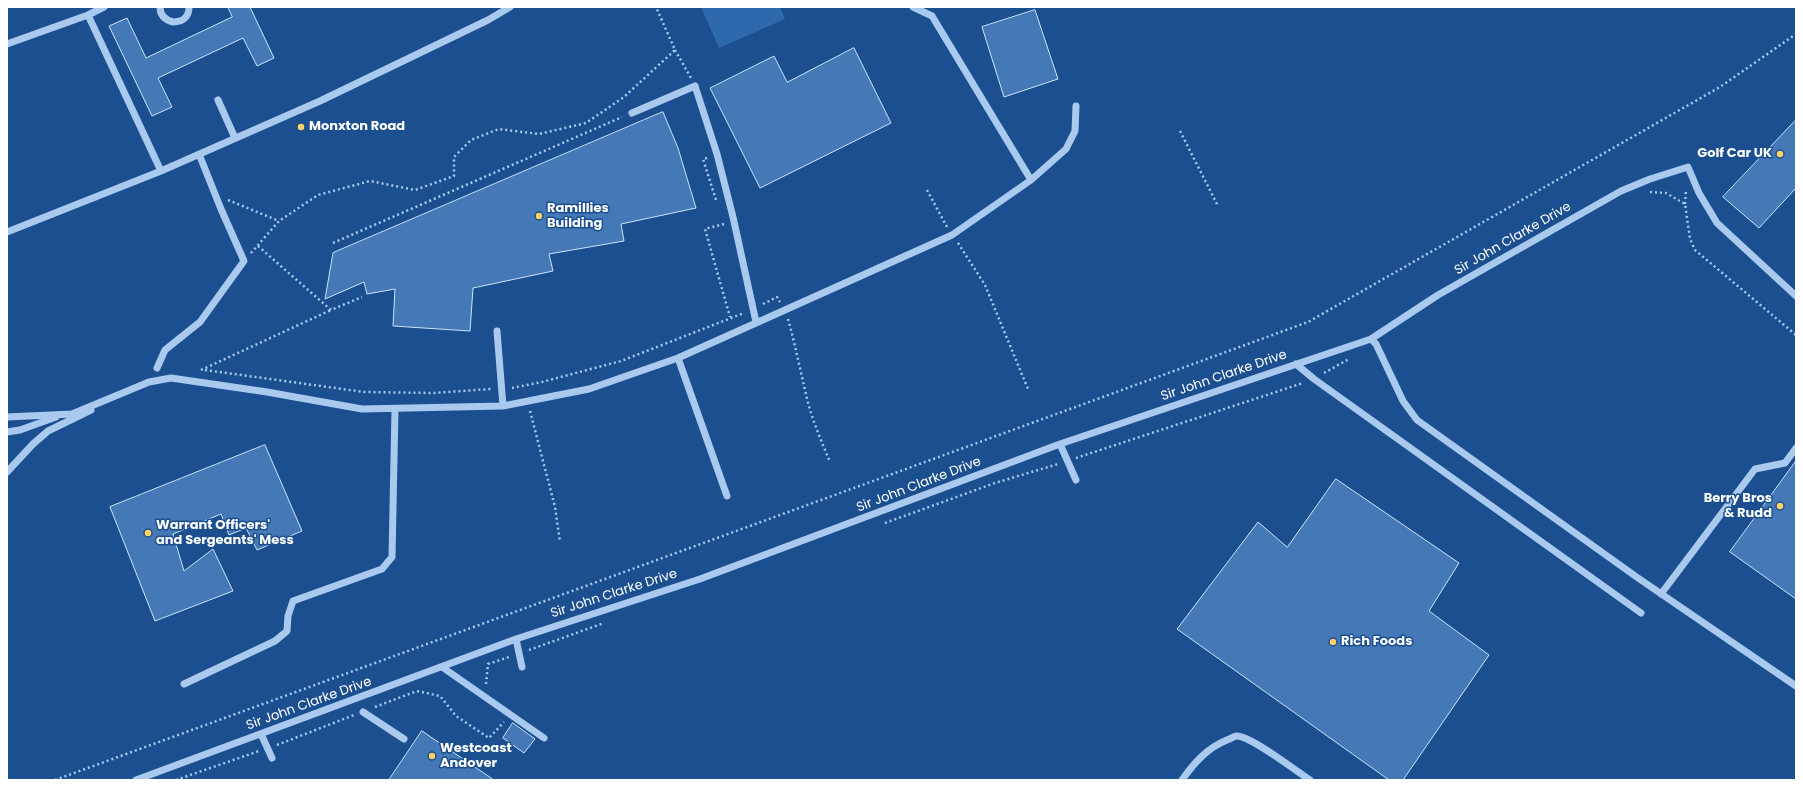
<!DOCTYPE html>
<style>
body{margin:0}
#map{position:relative;width:1803px;height:787px;overflow:hidden;background:#1b4f8f;font-family:Poppins,sans-serif}
canvas{display:block}
.frame{position:absolute;inset:0;border:8px solid #fff;pointer-events:none}
</style>
<div id="map">
<canvas width="1803" height="787"></canvas>
<div class="frame"></div>
</div>
<script>
const context = document.querySelector('canvas').getContext('2d');
context.lineJoin = 'round';
function fillPath(path, color) {
  context.fillStyle = color;
  context.fill(path, 'evenodd');
}
function stroke(path, color, width, dash) {
  context.strokeStyle = color;
  context.lineWidth = width;
  context.lineCap = dash ? 'butt' : 'round';
  context.setLineDash(dash || []);
  context.stroke(path);
}
function drawText(font, color, halo, rows, align = 'center') {
  context.font = font + ' Poppins,sans-serif';
  context.lineWidth = 3;
  context.setLineDash([]);
  context.textBaseline = 'middle';
  context.strokeStyle = halo;
  context.fillStyle = color;
  for (const [text, x, y, turn = 0] of rows) {
    context.save();
    context.translate(x, y);
    context.rotate((+turn || 0) * Math.PI / 180);
    context.textAlign = isNaN(turn) ? turn : align;
    if (halo) context.strokeText(text, 0, 0);
    context.fillText(text, 0, 0);
    context.restore();
  }
}
fillPath(new Path2D(`
 M 701,7 L 780,7 L 785,19 L 719,48 Z`), '#2e69ad');
const building = new Path2D(`
 M 228,7 L 250,7 L 274,58 L 257,66 L 243,38 L 158,78 L 172,107 L 152,116 L 109,26 L 127,18 L 146,58 L 232,17 Z
 M 1035,10 L 1058,79 L 1004,97 L 982,27 Z
 M 854,48 L 891,123 L 760,188 L 710,88 L 774,56 L 787,82 Z
 M 663,112 L 678,148 L 696,208 L 621,224 L 624,241 L 549,254 L 553,271 L 473,288 L 470,331 L 393,326 L 395,289 L 367,294 L 364,282 L 325,299 L 333,253 Z
 M 1796,120 L 1796,188 L 1759,228 L 1723,197 Z
 M 265,445 L 302,531 L 257,550 L 246,528 L 229,535 L 221,514 L 173,534 L 184,571 L 213,549 L 233,591 L 155,621 L 110,507 Z
 M 1796,461 L 1796,599 L 1730,552 Z
 M 1336,479 L 1459,563 L 1429,611 L 1489,655 L 1403,780 L 1389,780 L 1177,629 L 1258,522 L 1287,547 Z
 M 513,723 L 535,739 L 524,753 L 503,738 Z
 M 422,731 L 494,780 L 389,780 Z`);
fillPath(building, '#4478b7');
stroke(building, '#cfe3fa', 1);
stroke(new Path2D(`
 M 675,50 L 691,78
 M 1180,131 L 1218,206
 M 707,158 L 703,159 L 716,200
 M 927,190 L 947,227
 M 1650,192 L 1666,193 L 1685,204 L 1690,239 L 1695,250 L 1796,335
 M 228,200 L 279,221
 M 1685,204 L 1686,190
 M 724,224 L 705,229 L 730,317
 M 333,243 L 622,117
 M 958,243 L 985,285 L 1028,389
 M 258,246 L 331,310 L 362,297
 M 251,253 L 279,221 L 318,195 L 370,181 L 415,190 L 454,176 L 454,157 L 471,140 L 499,129 L 539,134 L 586,123 L 624,97 L 675,50 L 656,7
 M 763,304 L 777,297 L 780,302
 M 788,319 C 795,344 800,369 806,394 C 811,418 821,440 830,462
 M 201,370 L 331,310
 M 205,370 L 364,392 L 433,393 L 491,389
 M 1324,373 L 1349,359
 M 512,388 L 542,382 L 621,361 L 744,313
 M 530,411 L 555,507 L 560,542
 M 1076,458 L 1303,383
 M 885,523 L 995,483 L 1058,464
 M 529,650 L 604,623
 M 486,684 L 488,664 L 509,657
 M 375,707 L 417,691 L 440,696 L 456,716 L 489,738 L 504,722
 M 277,745 L 354,715
 M 55,780 L 1308,322 L 1720,87 L 1796,34
 M 176,780 L 259,751`), '#a9c9ee', 2.5, [2, 3]);
stroke(new Path2D(`
 M 160,7 C 160,16 165,20 173,22 C 183,22 189,17 189,7
 M 88,15 L 161,171
 M 7,44 L 88,15 L 104,7
 M 218,100 L 235,138
 M 632,113 L 695,86 L 717,154 L 733,217 L 756,322
 M 1031,180 L 1066,149 L 1075,131 L 1076,106
 M 7,232 L 161,171 L 320,101 L 488,20 L 510,7
 M 497,331 L 503,406
 M 1371,339 L 1376,344 L 1403,401 L 1417,420 L 1638,578 L 1796,686
 M 678,358 L 727,496
 M 1296,364 L 1314,379 L 1641,613
 M 157,368 L 165,350 L 200,322 L 244,261 L 221,209 L 199,154
 M 7,417 L 72,414 L 149,382 L 171,378 L 267,392 L 362,409 L 503,406 L 589,389 L 678,358 L 952,235 L 1031,180 L 932,16 L 913,7
 M 7,432 L 20,430 L 56,417
 M 1060,444 L 1076,480
 M 7,472 L 33,444 L 48,431 L 91,410
 M 1661,594 L 1755,469 L 1785,463 L 1796,448
 M 516,639 L 522,667
 M 442,667 L 544,738
 M 184,684 L 275,641 L 287,631 L 288,616 L 293,601 L 382,569 L 392,557 L 395,409
 M 363,712 L 404,739
 M 261,734 L 272,758
 M 136,780 L 516,639 L 700,579 L 1060,444 L 1371,339 L 1438,295 L 1621,191 L 1650,179 L 1688,167 L 1699,193 L 1717,223 L 1796,296
 M 1182,780 C 1194,763 1207,748 1227,740 C 1230,739 1233,737 1236,736 C 1250,735 1296,771 1310,780`), '#a9c9ee', 7);
for (const [x, y, r, color] of [
 [301,127,4,"#ffd166"],
 [1780,154,4,"#ffd166"],
 [539,216,4,"#ffd166"],
 [1780,506,4,"#ffd166"],
 [148,533,4,"#ffd166"],
 [1333,642,4,"#ffd166"],
 [432,756,4,"#ffd166"]
]) {
  const dot = new Path2D();
  dot.arc(x, y, r, 0, 2 * Math.PI);
  context.fillStyle = color;
  context.fill(dot);
  stroke(dot, '#1b4f8f', 1.5);
}
drawText('bold 13px', '#fff', '#1b4f8f', [
 ["Monxton Road",309,127],
 ["Golf Car UK",1772,154,"right"],
 ["Ramillies",547,209],
 ["Building",547,224],
 ["Berry Bros",1772,499,"right"],
 ["& Rudd",1772,514,"right"],
 ["Warrant Officers'",156,526],
 ["and Sergeants' Mess",156,541],
 ["Rich Foods",1341,642],
 ["Westcoast",440,749],
 ["Andover",440,764]
], 'left');
drawText('13px', '#fff', '#1b4f8f', [
 ["Sir John Clarke Drive",1513,239,-30],
 ["Sir John Clarke Drive",1224,376,-19],
 ["Sir John Clarke Drive",919,485,-21],
 ["Sir John Clarke Drive",614,594,-18],
 ["Sir John Clarke Drive",309,704,-20]
]);
</script>
